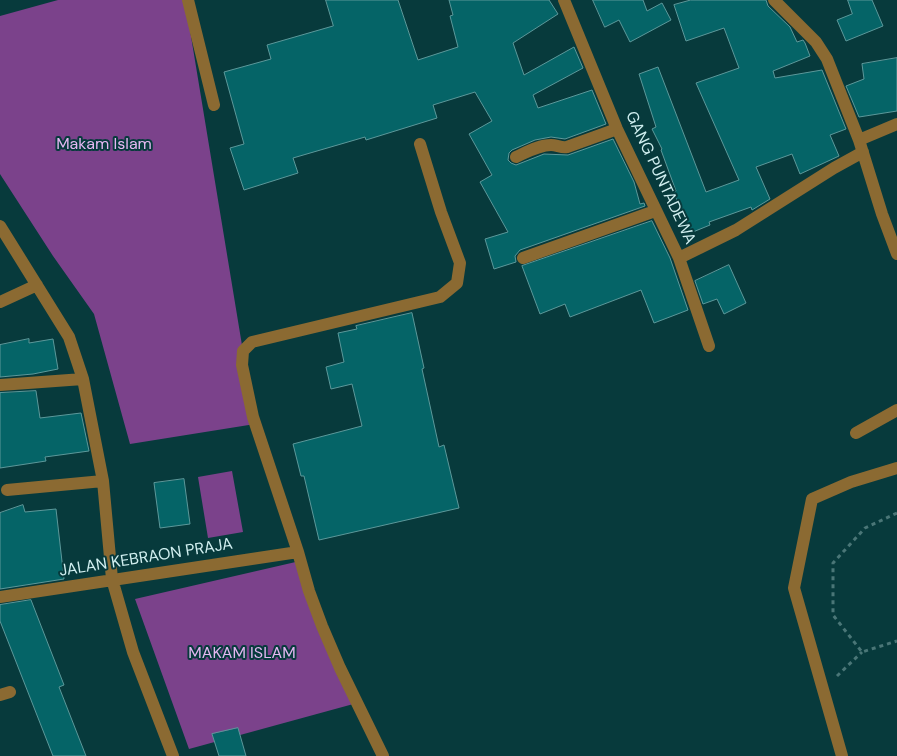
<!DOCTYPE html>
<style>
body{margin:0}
canvas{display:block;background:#073a3c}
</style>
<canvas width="897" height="756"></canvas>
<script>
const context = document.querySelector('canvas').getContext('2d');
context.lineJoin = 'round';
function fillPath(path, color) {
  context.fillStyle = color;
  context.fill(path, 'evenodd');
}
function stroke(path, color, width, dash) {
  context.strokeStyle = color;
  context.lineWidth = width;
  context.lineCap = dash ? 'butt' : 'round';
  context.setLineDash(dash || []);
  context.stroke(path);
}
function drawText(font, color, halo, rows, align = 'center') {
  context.font = font + ' "DM Sans",sans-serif';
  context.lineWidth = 4;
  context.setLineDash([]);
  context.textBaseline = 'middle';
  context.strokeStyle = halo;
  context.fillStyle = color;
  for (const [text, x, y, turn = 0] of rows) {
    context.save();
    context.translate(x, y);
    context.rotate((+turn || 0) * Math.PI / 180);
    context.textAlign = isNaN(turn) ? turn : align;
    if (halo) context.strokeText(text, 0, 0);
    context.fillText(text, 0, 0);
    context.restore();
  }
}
fillPath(new Path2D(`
 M 58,0 L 185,0 L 255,424 L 130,444 L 94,314 L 53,256 L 0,174 L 0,16 Z
 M 232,471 L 243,532 L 208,538 L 198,477 Z
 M 300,561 L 357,703 L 189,749 L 135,599 Z`), '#7b428b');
const building = new Path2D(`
 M 326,0 L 398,0 L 418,60 L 458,47 L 450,16 L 453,15 L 449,0 L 549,0 L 558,14 L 513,43 L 524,75 L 574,47 L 583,68 L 533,95 L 538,108 L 592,90 L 606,124 L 565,139 L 551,137 L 535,140 L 512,150 L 509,153 L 508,160 L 511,163 L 516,165 L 544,154 L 568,155 L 613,139 L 634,182 L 640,204 L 644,203 L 645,206 L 520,250 L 515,256 L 516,262 L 494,269 L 485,239 L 508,232 L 480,182 L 492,175 L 469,134 L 492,121 L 475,92 L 433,105 L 437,118 L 366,140 L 365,137 L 293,158 L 298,173 L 244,190 L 230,148 L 244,144 L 224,72 L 271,59 L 267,45 L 333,26 Z
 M 593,0 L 643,0 L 647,11 L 662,3 L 671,20 L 630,42 L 619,20 L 605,27 Z
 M 691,0 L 766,0 L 768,6 L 790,27 L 797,42 L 803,40 L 805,43 L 810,56 L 773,71 L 775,78 L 822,70 L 846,129 L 830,135 L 839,156 L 800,174 L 792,154 L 756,167 L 770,199 L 752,210 L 751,207 L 709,222 L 710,225 L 688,234 L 674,192 L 676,191 L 661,150 L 662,149 L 652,129 L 656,127 L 639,74 L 658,67 L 706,192 L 739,180 L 696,83 L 739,68 L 724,28 L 686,41 L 674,5 Z
 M 848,0 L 872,0 L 883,26 L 846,41 L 837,20 L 852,14 Z
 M 897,58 L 897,111 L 859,117 L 846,86 L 864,79 L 862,64 Z
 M 652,221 L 670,258 L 688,310 L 654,323 L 641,290 L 570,317 L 565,304 L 540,314 L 522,266 Z
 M 729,265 L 746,303 L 724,314 L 717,299 L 703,304 L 695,281 Z
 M 412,313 L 424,368 L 422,369 L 439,447 L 444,445 L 459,508 L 319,540 L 304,476 L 301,476 L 293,444 L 362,426 L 352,384 L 331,389 L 326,367 L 344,362 L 338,333 L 357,329 L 356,326 Z
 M 29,339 L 29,343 L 53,339 L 58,369 L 33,374 L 0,377 L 0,345 Z
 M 36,391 L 40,418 L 81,413 L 89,451 L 45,457 L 46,461 L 0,468 L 0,393 Z
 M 184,479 L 190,524 L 160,528 L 154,483 Z
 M 23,505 L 25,512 L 56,509 L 64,579 L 0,589 L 0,513 Z
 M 31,600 L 64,685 L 59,687 L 86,756 L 53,756 L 0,621 L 0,605 Z
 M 238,728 L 246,756 L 219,756 L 212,734 Z`);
fillPath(building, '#056467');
stroke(building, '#5c989a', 1);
stroke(new Path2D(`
 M 897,513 L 865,528 L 833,563 L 833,615 L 862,652 L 897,641
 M 837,676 L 862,652`), '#4a7677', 3, [4, 4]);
stroke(new Path2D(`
 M 188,0 L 214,105
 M 564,0 L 617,129 L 679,258 L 709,346
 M 774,0 L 816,42 L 827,59 L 859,140 L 882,214 L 897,254
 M 859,140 L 897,124
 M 516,157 C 527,152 539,145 551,145 C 557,145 561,148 567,147 L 617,129
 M 0,226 L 69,337 L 83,379 L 103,481 L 112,579 L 133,652 L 173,756
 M 523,258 L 655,211
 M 679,258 L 736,230 L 834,168 L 863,152
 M 0,302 L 37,285
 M 0,385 L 83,379
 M 856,433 L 897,410
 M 7,490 L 103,481
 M 0,597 L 298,552
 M 0,695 L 10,692
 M 383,756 L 340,668 L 322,626 L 309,591 L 298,552 L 253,417 L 242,365 L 243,351 L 252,342 L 440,297 L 457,283 L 460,263 L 441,212 L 420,144
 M 842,756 L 794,588 L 812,499 L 851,482 L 897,468`), '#8b6a32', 12);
drawText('16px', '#e5b7f2', '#073a3c', [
 ["Makam Islam",104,145],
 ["MAKAM ISLAM",242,654]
]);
drawText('16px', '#d1eff0', '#073a3c', [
 ["GANG PUNTADEWA",660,178,65],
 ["JALAN KEBRAON PRAJA",146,558,-9]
]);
</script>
